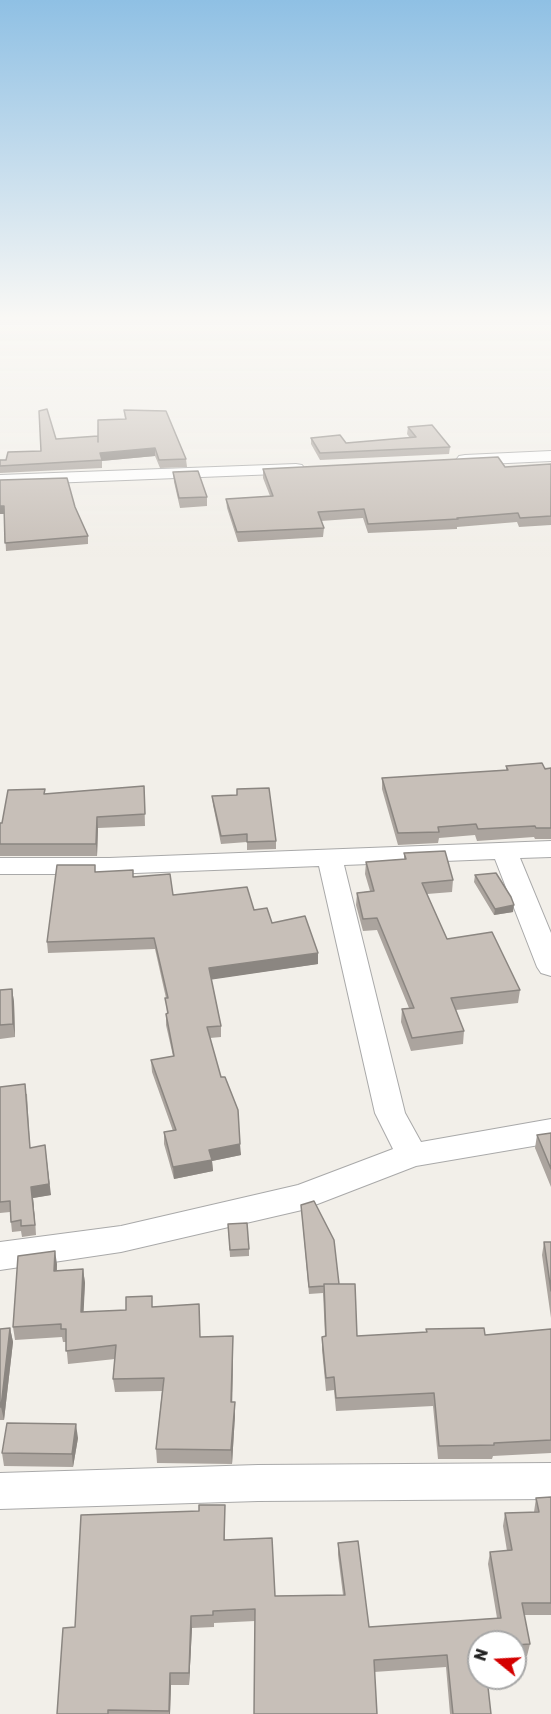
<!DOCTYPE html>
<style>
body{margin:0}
#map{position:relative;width:551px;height:1714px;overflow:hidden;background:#f2efe9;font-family:Rubik,sans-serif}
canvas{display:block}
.north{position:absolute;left:467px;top:1630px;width:60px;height:60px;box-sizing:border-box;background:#fff;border:2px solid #a7a7a7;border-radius:50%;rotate:288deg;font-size:16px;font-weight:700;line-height:24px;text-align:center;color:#222}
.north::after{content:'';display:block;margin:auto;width:21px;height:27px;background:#d40000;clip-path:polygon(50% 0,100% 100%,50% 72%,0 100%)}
</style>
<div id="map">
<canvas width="551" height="1714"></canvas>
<div class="north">N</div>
</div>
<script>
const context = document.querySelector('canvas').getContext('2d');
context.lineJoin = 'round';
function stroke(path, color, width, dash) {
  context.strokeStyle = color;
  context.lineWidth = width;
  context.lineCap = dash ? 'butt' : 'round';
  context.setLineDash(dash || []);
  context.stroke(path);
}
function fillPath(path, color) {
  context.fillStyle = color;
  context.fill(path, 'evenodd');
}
const minor = new Path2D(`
 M 551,451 L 551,461 L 465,465 L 459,464 L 456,460 L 459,456 L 465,455 Z
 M 296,464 L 302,465 L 305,469 L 302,473 L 0,485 L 0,475 Z
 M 551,841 L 551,857 L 520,858 L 551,933 L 551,976 L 541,973 L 537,967 L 495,859 L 344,865 L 405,1113 L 421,1142 L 551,1119 L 551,1143 L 416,1166 L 302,1210 L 121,1252 L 0,1270 L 0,1242 L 121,1226 L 298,1185 L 393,1149 L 375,1113 L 319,866 L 109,874 L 0,874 L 0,858 L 109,858 Z
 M 551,1463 L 551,1499 L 258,1501 L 0,1509 L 0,1473 L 258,1465 Z`);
stroke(minor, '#a9a9a9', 2);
fillPath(minor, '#fff');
fillPath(new Path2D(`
 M 124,410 L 186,459 L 187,467 L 160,468 L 155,456 L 102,461 L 102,468 L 0,473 L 0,460 L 6,460 L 41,451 L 56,439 L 98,436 L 125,419 Z
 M 408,427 L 450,447 L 449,454 L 320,460 L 311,444 L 311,438 L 346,443 L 410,438 L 407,434 Z
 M 551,464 L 551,525 L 519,527 L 517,522 L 457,527 L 457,529 L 368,533 L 363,518 L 321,521 L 324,528 L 323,537 L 238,542 L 227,508 L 226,499 L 270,496 L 263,478 L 263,469 L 505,467 Z
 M 173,472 L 207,497 L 207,506 L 180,508 L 174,482 Z
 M 0,480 L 75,507 L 88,536 L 88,544 L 6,551 L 4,514 Z
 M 506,766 L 551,768 L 551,839 L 535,839 L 534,837 L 477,841 L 475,835 L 439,838 L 438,843 L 398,845 L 382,789 L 382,778 L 506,770 Z
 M 144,786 L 145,826 L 98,828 L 97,856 L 0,856 L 0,823 L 2,823 L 45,789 L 45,794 Z
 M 212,796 L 276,841 L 276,849 L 247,850 L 247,842 L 221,844 L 213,805 Z
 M 404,853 L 453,880 L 452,892 L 427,894 L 447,939 L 520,990 L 518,1003 L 456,1010 L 464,1031 L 463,1044 L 411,1051 L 401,1022 L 402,1009 L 409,1008 L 377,930 L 363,931 L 356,905 L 357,893 L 370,891 L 365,874 L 366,862 L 404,859 Z
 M 96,872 L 133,877 L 173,895 L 254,910 L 272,923 L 318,964 L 211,979 L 221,1026 L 221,1037 L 210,1038 L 241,1155 L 212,1161 L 213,1171 L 174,1179 L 164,1144 L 164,1132 L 173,1131 L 152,1072 L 151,1060 L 173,1056 L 166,1025 L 166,1014 L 167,1013 L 166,998 L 155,949 L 48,953 L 47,942 Z
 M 475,875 L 513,912 L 494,915 L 474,882 Z
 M 12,989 L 14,1002 L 15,1037 L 0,1039 L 0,990 Z
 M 0,1087 L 27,1094 L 30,1148 L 51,1195 L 33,1198 L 36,1235 L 22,1237 L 21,1231 L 12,1232 L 10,1212 L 0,1213 Z
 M 551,1133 L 551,1187 L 535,1148 L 537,1135 Z
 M 301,1205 L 339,1284 L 357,1336 L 426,1332 L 426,1329 L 485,1335 L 551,1329 L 551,1453 L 493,1456 L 492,1459 L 438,1459 L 433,1406 L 336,1411 L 334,1390 L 326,1391 L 322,1350 L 322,1337 L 325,1336 L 323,1293 L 309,1294 Z
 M 228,1224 L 249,1249 L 249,1256 L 230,1257 Z
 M 544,1242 L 551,1242 L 551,1318 L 542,1255 Z
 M 57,1264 L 57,1271 L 83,1269 L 85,1283 L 83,1312 L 126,1310 L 153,1307 L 200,1337 L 233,1350 L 232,1402 L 235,1402 L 235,1415 L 232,1464 L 157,1463 L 156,1449 L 162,1391 L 115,1392 L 113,1379 L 115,1359 L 68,1364 L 66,1342 L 63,1342 L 62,1337 L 15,1340 L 13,1327 Z
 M 10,1328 L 13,1342 L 4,1420 L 0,1420 L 0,1329 Z
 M 78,1438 L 73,1467 L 4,1466 L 2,1453 Z
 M 551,1497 L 551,1615 L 524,1615 L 530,1644 L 527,1656 L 515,1657 L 515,1642 L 479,1642 L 491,1714 L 450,1714 L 446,1667 L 374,1672 L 255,1621 L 214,1623 L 214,1627 L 192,1628 L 189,1685 L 171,1685 L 170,1714 L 57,1714 L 75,1627 L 199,1511 L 225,1505 L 225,1540 L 275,1596 L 343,1595 L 338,1555 L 338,1543 L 369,1627 L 497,1618 L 488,1564 L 490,1552 L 507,1551 L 503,1526 L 505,1513 L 534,1512 L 536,1498 Z`), '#aba49e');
fillPath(new Path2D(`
 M 155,448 L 155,456 L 101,461 L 100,453 Z
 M 0,506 L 4,506 L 5,514 L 0,514 Z
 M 97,817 L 98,828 L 97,856 L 96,844 Z
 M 514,905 L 513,912 L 494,915 L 495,909 Z
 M 318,953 L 318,964 L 209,980 L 209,968 Z
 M 12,989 L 14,1002 L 15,1037 L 13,1024 Z
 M 240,1144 L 241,1155 L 212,1161 L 213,1171 L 174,1179 L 173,1167 L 209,1150 Z
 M 45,1145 L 51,1195 L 33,1198 L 36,1235 L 31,1187 Z
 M 55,1251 L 57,1264 L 56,1285 L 54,1271 Z
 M 83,1269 L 85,1283 L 83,1325 L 81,1312 Z
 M 10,1328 L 13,1342 L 4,1420 L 1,1407 Z
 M 233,1336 L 233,1350 L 232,1415 L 231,1402 Z
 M 235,1402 L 235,1415 L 232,1464 L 231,1450 Z
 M 76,1424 L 78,1438 L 73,1467 L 72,1454 Z
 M 191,1616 L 192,1628 L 189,1685 L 189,1673 Z
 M 170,1673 L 171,1685 L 170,1714 L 169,1714 Z`), '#8b8681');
const building = new Path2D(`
 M 47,409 L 56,439 L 98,436 L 98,442 L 98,420 L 126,419 L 124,410 L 166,411 L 186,459 L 159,460 L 155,448 L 100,453 L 102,460 L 0,466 L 0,460 L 6,460 L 8,452 L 41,451 L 39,411 Z
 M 432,425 L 450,447 L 320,453 L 311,438 L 340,435 L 346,443 L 416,437 L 408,427 Z
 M 498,457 L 505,467 L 551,464 L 551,516 L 520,518 L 518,513 L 457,518 L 458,519 L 368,524 L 364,509 L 318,512 L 324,528 L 237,532 L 226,499 L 273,496 L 263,469 Z
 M 198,471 L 207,497 L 179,498 L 173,472 Z
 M 67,478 L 75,507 L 88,536 L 5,543 L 4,506 L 0,506 L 0,480 Z
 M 542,763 L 545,769 L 551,768 L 551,828 L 536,828 L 535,826 L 478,829 L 476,824 L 438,827 L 439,832 L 398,833 L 382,778 L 508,770 L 506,766 Z
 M 144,786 L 145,814 L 97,817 L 96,844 L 0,844 L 0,823 L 2,823 L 8,790 L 45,789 L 44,794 Z
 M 269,788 L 276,841 L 247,842 L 247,834 L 221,836 L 212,796 L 237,795 L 237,789 Z
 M 445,851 L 453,880 L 422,883 L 447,939 L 492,932 L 520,990 L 451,998 L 464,1031 L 412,1038 L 402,1009 L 414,1008 L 377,918 L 363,919 L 357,893 L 374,891 L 366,862 L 406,859 L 404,853 Z
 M 57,865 L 95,865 L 95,872 L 133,870 L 133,877 L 170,874 L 173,895 L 247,887 L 254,910 L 267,908 L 272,923 L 305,916 L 318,953 L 209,968 L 221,1026 L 207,1027 L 221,1077 L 225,1077 L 238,1110 L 240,1144 L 209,1150 L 212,1160 L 173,1167 L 164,1132 L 176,1130 L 151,1060 L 174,1056 L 166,1014 L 168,1013 L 165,998 L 168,998 L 154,938 L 47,942 Z
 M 496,873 L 511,897 L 514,905 L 495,909 L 475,875 Z
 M 12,989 L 13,1024 L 0,1025 L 0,990 Z
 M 25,1084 L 30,1148 L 45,1145 L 49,1184 L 31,1187 L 35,1225 L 21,1226 L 21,1220 L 11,1222 L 10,1201 L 0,1202 L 0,1087 Z
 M 551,1133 L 551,1169 L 537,1135 Z
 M 314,1201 L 334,1240 L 339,1284 L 324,1284 L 324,1286 L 309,1287 L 301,1205 Z
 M 247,1223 L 249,1249 L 230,1250 L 228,1224 Z
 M 544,1242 L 551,1242 L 551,1291 Z
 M 55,1251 L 54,1271 L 83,1269 L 81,1312 L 126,1310 L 126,1297 L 152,1296 L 152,1307 L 199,1304 L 200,1337 L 233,1336 L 231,1402 L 235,1402 L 231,1450 L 156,1449 L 164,1378 L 113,1379 L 116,1345 L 66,1351 L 66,1329 L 61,1329 L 61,1324 L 13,1327 L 18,1256 Z
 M 324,1284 L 355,1284 L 357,1336 L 427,1332 L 426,1329 L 484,1328 L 485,1335 L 551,1329 L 551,1440 L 494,1443 L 494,1445 L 439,1446 L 434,1393 L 336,1398 L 334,1377 L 326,1378 L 322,1337 L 326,1336 Z
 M 10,1328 L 1,1407 L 0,1407 L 0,1329 Z
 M 7,1423 L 76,1424 L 72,1454 L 2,1453 Z
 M 551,1497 L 551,1603 L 522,1603 L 530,1644 L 515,1645 L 515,1642 L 479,1642 L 479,1678 L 487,1678 L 491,1714 L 453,1714 L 447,1655 L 374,1660 L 377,1714 L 254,1714 L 255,1609 L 213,1611 L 213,1615 L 191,1616 L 189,1673 L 170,1673 L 169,1711 L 108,1710 L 108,1714 L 57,1714 L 63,1628 L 75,1627 L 81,1515 L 199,1511 L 199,1505 L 225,1505 L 224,1540 L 272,1538 L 275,1596 L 345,1595 L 338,1543 L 358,1541 L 369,1627 L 501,1618 L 490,1552 L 512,1550 L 505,1513 L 539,1512 L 536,1498 Z`);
fillPath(building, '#c7bfb8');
stroke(building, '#8b8681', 1.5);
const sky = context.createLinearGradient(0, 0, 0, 557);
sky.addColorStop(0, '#8fc0e4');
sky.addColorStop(0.57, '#f9f8f5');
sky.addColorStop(1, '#f9f8f500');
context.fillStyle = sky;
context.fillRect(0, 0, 551, 557);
</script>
